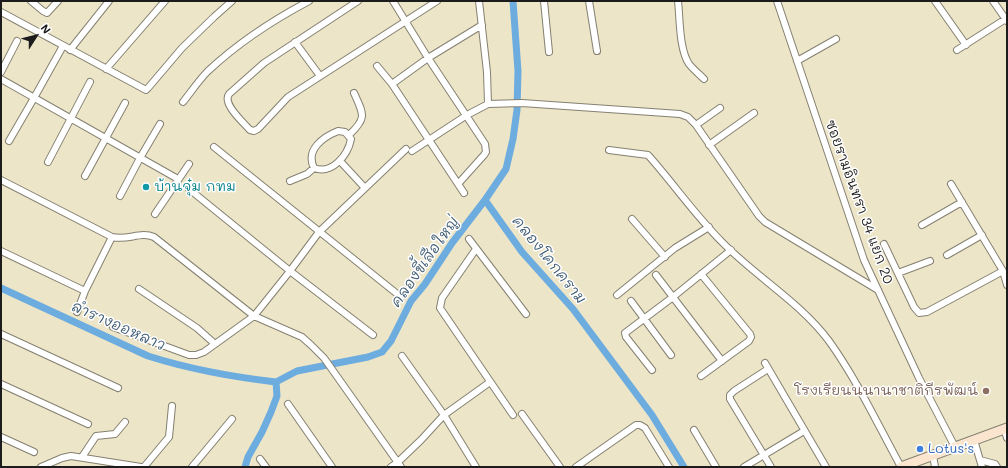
<!DOCTYPE html>
<meta charset="utf-8">
<style>
body{margin:0}
#map{position:relative;width:1008px;height:468px;overflow:hidden;background:#ede5c7;font-family:Mali,sans-serif}
canvas{display:block}
.frame{position:absolute;inset:0;border:2px solid #1c1c1c;pointer-events:none}
.north{position:absolute;left:16px;top:16px;width:40px;height:40px;-webkit-text-stroke:3px #fff;paint-order:stroke;rotate:54deg;font-size:11px;font-weight:700;line-height:16px;text-align:center;color:#1c1c1c}
.north::after{content:'';display:block;margin:auto;width:14px;height:18px;background:#1c1c1c;clip-path:polygon(50% 0,100% 100%,50% 72%,0 100%)}
</style>
<div id="map">
<canvas width="1008" height="468"></canvas>
<div class="frame"></div>
<div class="north">N</div>
</div>
<script>
const context = document.querySelector('canvas').getContext('2d');
context.lineJoin = 'round';
function stroke(path, color, width, dash) {
  context.strokeStyle = color;
  context.lineWidth = width;
  context.lineCap = dash ? 'butt' : 'round';
  context.setLineDash(dash || []);
  context.stroke(path);
}
function drawText(font, color, halo, rows, align = 'center') {
  context.font = font + ' Mali,"Playpen Sans Thai",sans-serif';
  context.lineWidth = 3;
  context.setLineDash([]);
  context.textBaseline = 'middle';
  context.strokeStyle = halo;
  context.fillStyle = color;
  for (const [text, x, y, turn = 0] of rows) {
    context.save();
    context.translate(x, y);
    context.rotate((+turn || 0) * Math.PI / 180);
    context.textAlign = isNaN(turn) ? turn : align;
    if (halo) context.strokeText(text, 0, 0);
    context.fillText(text, 0, 0);
    context.restore();
  }
}
stroke(new Path2D(`
 M 485,200 L 522,252 L 573,309 L 617,368 L 652,415 L 684,467
 M 1,288 L 148,356 C 189,369 233,377 276,382
 M 276,382 L 297,371 L 368,357 L 382,352 L 391,341 L 411,301 L 425,284 L 452,243 L 485,200 L 506,169 L 513,139 L 517,110 L 518,71 L 513,1
 M 245,467 L 248,457 L 262,432 L 271,412 L 277,396 L 276,382`), '#6cacdf', 7);
const street = new Path2D(`
 M 31,1 L 43,11 L 47,13 L 58,1
 M 358,1 L 264,63 L 229,94 C 222,104 243,122 250,130 L 254,131 L 258,129 L 288,97 L 437,1
 M 393,1 L 428,58 L 485,144 L 486,152 L 484,155 L 458,184
 M 479,1 L 487,72 L 488,104
 M 544,1 L 549,52
 M 589,1 L 597,51
 M 678,1 C 680,18 679,49 689,64 C 693,69 699,74 704,79
 M 777,1 L 864,260 L 919,378 L 955,447
 M 935,1 L 966,45
 M 993,1 L 1007,21
 M 1,12 L 146,90 L 148,88 L 182,48 L 214,17 L 232,1
 M 295,42 L 320,76
 M 70,50 L 109,1
 M 957,50 L 1007,18
 M 797,61 L 836,39
 M 377,66 L 392,84 L 464,193
 M 106,69 L 165,1
 M 1,72 L 17,41
 M 1,79 L 178,179
 M 392,84 L 428,58 L 482,25
 M 183,102 C 191,92 199,80 208,71 C 238,43 273,20 309,1
 M 696,125 L 720,108
 M 338,131 L 345,132 L 351,139 C 348,155 332,175 314,168 C 305,150 323,137 338,131 Z
 M 349,135 C 367,118 364,115 354,93
 M 9,141 L 34,98 L 63,46
 M 709,145 L 754,113
 M 214,147 L 401,297
 M 609,150 L 648,155 C 673,183 695,215 722,242 C 756,277 800,302 829,341 C 857,380 878,425 901,467
 M 412,151 L 467,115 L 488,104 L 522,103 L 680,114 L 688,117 L 696,125 L 759,216 L 765,222 L 878,290
 M 340,161 L 365,188
 M 48,162 L 90,82
 M 85,176 L 125,103
 M 1,180 L 112,237 C 128,241 140,231 154,237 L 254,316 L 302,337 L 311,345 L 324,358 L 401,467
 M 290,181 L 307,174 L 314,168
 M 951,184 L 1003,271 L 1007,285
 M 189,189 L 290,271 L 373,335
 M 120,196 L 140,158 L 160,124
 M 155,214 L 189,164
 M 632,219 L 665,257
 M 922,225 L 962,202
 M 469,239 L 526,314
 M 884,244 L 914,307 L 919,313 L 927,312 L 1003,271
 M 476,249 L 442,298 L 440,308 L 513,415
 M 1,251 L 85,291
 M 947,255 L 982,235
 M 898,273 L 930,261
 M 701,274 L 750,334 L 751,337 L 749,341 L 701,376
 M 656,275 L 722,361
 M 139,289 L 197,328 L 215,344
 M 617,295 L 675,248 L 709,227
 M 631,301 L 671,355
 M 77,312 L 85,291 L 112,237
 M 113,327 L 189,355 L 196,355 L 204,352 L 254,316 L 290,271 L 319,232 L 406,149
 M 1,334 L 118,388
 M 402,356 L 444,415 L 476,467
 M 765,363 L 826,467
 M 768,369 L 734,391 L 730,395 L 730,399 L 771,467
 M 652,370 L 626,337 L 625,333 L 673,297 L 731,250
 M 1,384 L 88,424
 M 288,404 L 332,467
 M 522,414 L 560,467
 M 1004,428 L 1007,438
 M 694,430 L 716,467
 M 1,437 L 34,452
 M 974,440 L 982,467
 M 933,455 L 935,467
 M 82,457 L 96,436 L 115,434 L 125,422
 M 260,459 L 266,467
 M 980,460 L 995,464 L 997,467
 M 41,467 L 62,458 L 71,456 L 141,467
 M 144,467 L 169,437 L 172,406
 M 192,467 L 232,419
 M 391,467 L 398,462 L 421,440 L 444,415 L 490,382
 M 576,467 L 636,425 L 640,425 L 645,428 L 669,467
 M 744,467 L 804,431`);
const secondary = new Path2D(`
 M 901,467 L 1007,428`);
stroke(street, '#848072', 8);
stroke(secondary, '#848072', 11);
stroke(street, '#fff', 6);
stroke(secondary, '#fbe5cf', 9);
for (const [x, y, r, color] of [
 [146,187,4,"#0f9aa8"],
 [986,391,4,"#8d6e63"],
 [920,449,4,"#3f7fe0"]
]) {
  const dot = new Path2D();
  dot.arc(x, y, r, 0, 2 * Math.PI);
  context.fillStyle = color;
  context.fill(dot);
  stroke(dot, '#fff', 1.5);
}
drawText('14px', '#0d838f', '#fff', [
 ["บ้านจุ๋ม กทม",154,187]
], 'left');
drawText('14px', '#1c1c1c', '#fff', [
 ["ซอยรามอินทรา 34 แยก 20",859,202,70]
]);
drawText('14px', '#785e54', '#fff', [
 ["โรงเรียนนนานาชาติกีรพัฒน์",978,391]
], 'right');
drawText('14px', '#366cbe', '#fff', [
 ["Lotus's",928,449]
], 'left');
drawText('italic 15px', '#405d74', '#fff', [
 ["คลองโคกคราม",549,260,51],
 ["คลองขี้เสือใหญ่",425,262,-55],
 ["ลำรางออหลาว",118,326,24]
]);
</script>
